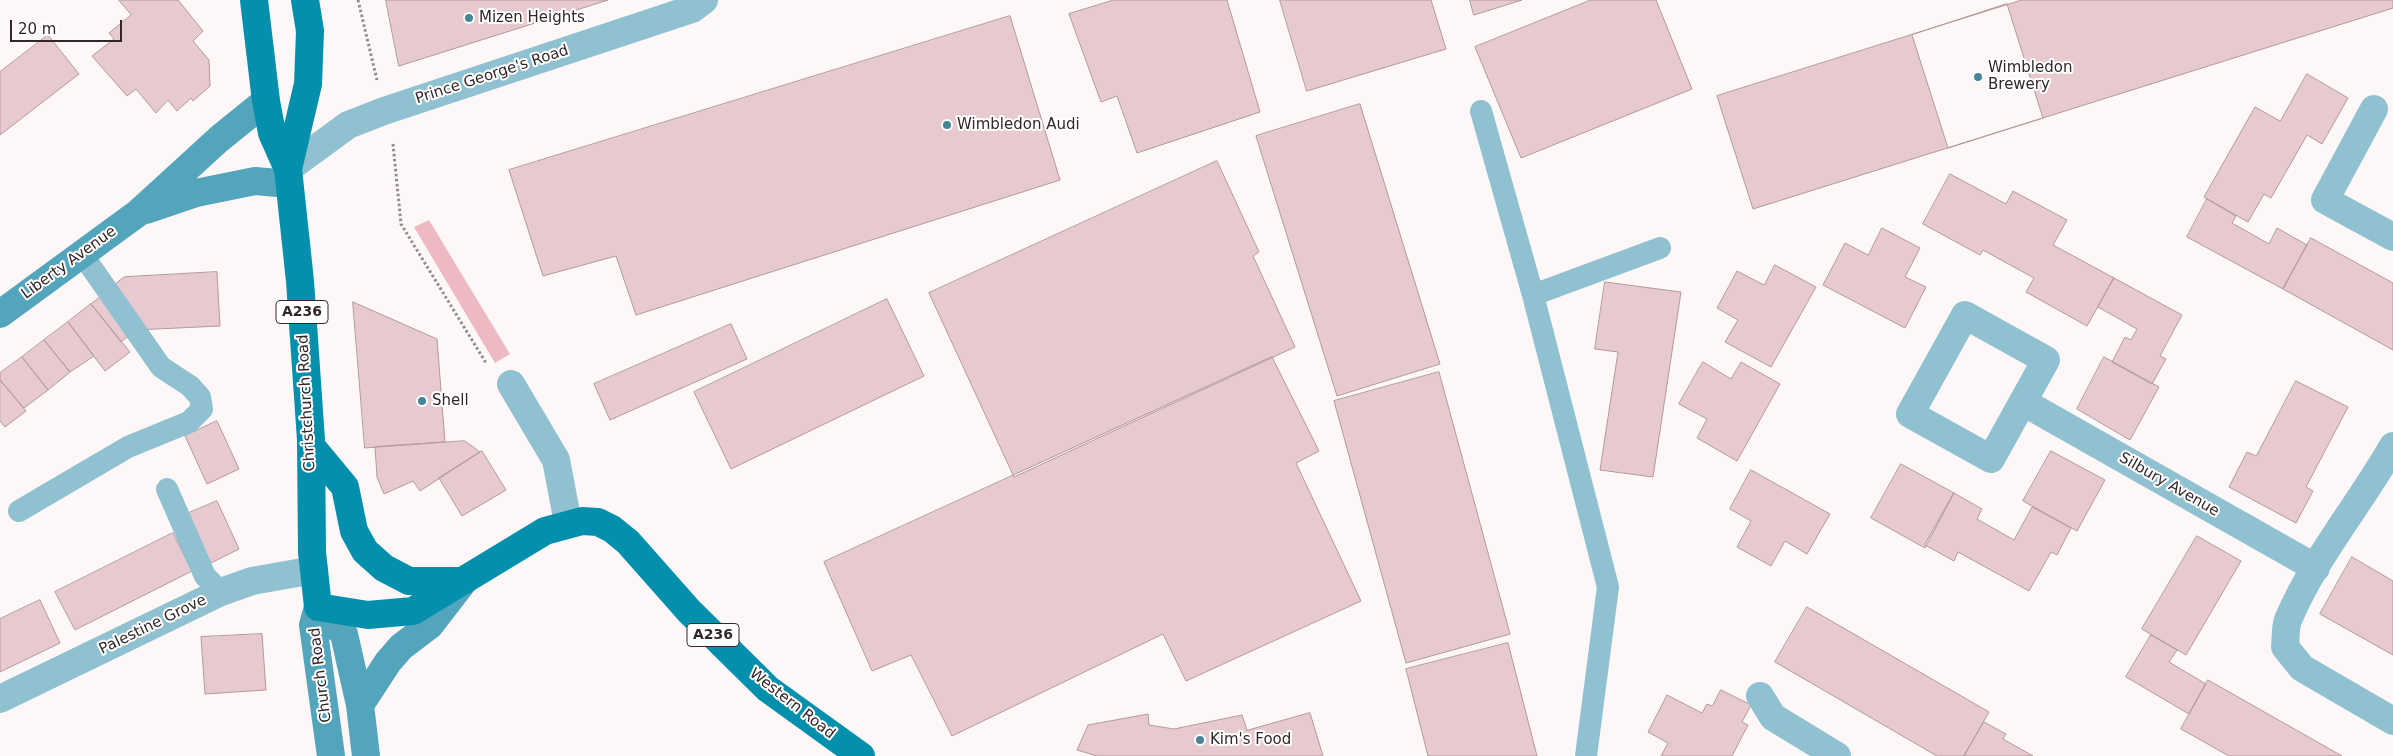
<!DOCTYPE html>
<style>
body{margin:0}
#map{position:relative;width:2393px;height:756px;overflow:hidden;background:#fdf7f8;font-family:"DejaVu Sans",sans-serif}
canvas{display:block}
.scale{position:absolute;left:10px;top:20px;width:112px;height:22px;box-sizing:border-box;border:2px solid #312628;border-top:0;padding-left:6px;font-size:15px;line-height:18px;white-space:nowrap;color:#312628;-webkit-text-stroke:4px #fff;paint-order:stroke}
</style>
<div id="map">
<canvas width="2393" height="756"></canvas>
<div class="scale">20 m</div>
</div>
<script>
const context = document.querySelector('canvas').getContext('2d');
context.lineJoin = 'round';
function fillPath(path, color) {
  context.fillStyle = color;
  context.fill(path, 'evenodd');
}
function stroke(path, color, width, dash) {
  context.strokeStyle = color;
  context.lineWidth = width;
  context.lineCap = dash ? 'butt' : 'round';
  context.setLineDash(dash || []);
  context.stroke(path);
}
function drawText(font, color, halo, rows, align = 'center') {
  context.font = font + ' "DejaVu Sans",sans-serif';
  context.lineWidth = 4;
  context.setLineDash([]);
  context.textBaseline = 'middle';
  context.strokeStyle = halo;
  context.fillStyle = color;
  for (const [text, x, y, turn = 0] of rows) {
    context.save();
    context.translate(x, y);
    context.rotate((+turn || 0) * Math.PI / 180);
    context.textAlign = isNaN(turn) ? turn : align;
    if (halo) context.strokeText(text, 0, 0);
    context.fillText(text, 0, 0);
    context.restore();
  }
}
fillPath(new Path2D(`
 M 429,220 L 510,354 L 495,363 L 414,227 Z`), '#edbac4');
const building = new Path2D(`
 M 119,0 L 178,0 L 203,31 L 193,41 L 209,60 L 210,86 L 193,101 L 191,98 L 177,111 L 168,100 L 156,113 L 136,89 L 127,96 L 92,56 L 114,39 L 109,33 L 131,15 Z
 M 386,0 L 608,0 L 399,66 Z
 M 1114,0 L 1227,0 L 1260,112 L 1137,153 L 1117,96 L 1101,102 L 1069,14 Z
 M 1280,0 L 1431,0 L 1446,49 L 1307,91 Z
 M 1470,0 L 1522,0 L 1474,15 Z
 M 1591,0 L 1656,0 L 1692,89 L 1521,158 L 1475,47 Z
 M 2022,0 L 2393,0 L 2393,8 L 1753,209 L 1717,96 Z
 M 2007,4 L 2043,118 L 1948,148 L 1912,35 Z
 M 1010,16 L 1060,180 L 636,315 L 616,256 L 543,276 L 509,170 Z
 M 48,35 L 79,74 L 0,135 L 0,72 Z
 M 2307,74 L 2348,98 L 2322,144 L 2307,135 L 2271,198 L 2264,194 L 2248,222 L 2204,197 L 2255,107 L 2280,121 Z
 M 1360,104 L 1440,364 L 1337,396 L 1256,136 Z
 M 1217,161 L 1259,252 L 1253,256 L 1295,347 L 1014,477 L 929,293 Z
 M 1950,174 L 2006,204 L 2013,191 L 2067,220 L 2053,245 L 2114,278 L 2087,326 L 2026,292 L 2034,278 L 1983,250 L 1980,255 L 1923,224 Z
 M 2207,199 L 2236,216 L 2232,223 L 2269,244 L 2277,228 L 2307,245 L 2283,289 L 2187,237 Z
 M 1882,228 L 1920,248 L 1905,277 L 1926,287 L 1905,328 L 1823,285 L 1845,243 L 1868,255 Z
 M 2311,238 L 2393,283 L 2393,350 L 2283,289 Z
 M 1775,265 L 1816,287 L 1771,367 L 1725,342 L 1738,320 L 1717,308 L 1737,271 L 1764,285 Z
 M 217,272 L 220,326 L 135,330 L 121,342 L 91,304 L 124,277 Z
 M 2114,278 L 2182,315 L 2160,356 L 2166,359 L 2152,384 L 2112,362 L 2125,337 L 2131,340 L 2137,329 L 2098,307 Z
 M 1605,282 L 1681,292 L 1653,477 L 1600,470 L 1618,352 L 1595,349 Z
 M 887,299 L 924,376 L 731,469 L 694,392 Z
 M 353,302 L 437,339 L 445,442 L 365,448 Z
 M 91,304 L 130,352 L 105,371 L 68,322 Z
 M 68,322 L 94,356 L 70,372 L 44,340 Z
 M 731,324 L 747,359 L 610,420 L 594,384 Z
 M 44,340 L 70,372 L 48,390 L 22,357 Z
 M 22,357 L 48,390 L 24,408 L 0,380 L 0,373 Z
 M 1272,357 L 1319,451 L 1296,463 L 1361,601 L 1186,681 L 1163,634 L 952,736 L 911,655 L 872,671 L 824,562 Z
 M 2104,357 L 2159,387 L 2130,440 L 2077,409 Z
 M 1703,362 L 1731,379 L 1741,362 L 1780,384 L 1737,461 L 1697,438 L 1707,419 L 1679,404 Z
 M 1439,372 L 1510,634 L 1406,663 L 1334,401 Z
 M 0,380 L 26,411 L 5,427 L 0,421 Z
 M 2296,381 L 2348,407 L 2306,487 L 2313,491 L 2296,523 L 2229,487 L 2247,452 L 2256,456 Z
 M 217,421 L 239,469 L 207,484 L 185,436 Z
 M 465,441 L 480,452 L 420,491 L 413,481 L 384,494 L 377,477 L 375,447 Z
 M 482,451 L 506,490 L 462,516 L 439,478 Z
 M 2051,451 L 2105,480 L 2077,531 L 2023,501 Z
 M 1901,464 L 1954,493 L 1925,548 L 1871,518 Z
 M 1751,470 L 1830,514 L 1807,554 L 1785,541 L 1771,566 L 1737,547 L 1751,521 L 1730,509 Z
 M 1954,493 L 1982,509 L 1977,519 L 2014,540 L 2032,507 L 2071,528 L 2057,555 L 2051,552 L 2029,591 L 1958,552 L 1954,561 L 1925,545 Z
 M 217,501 L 239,549 L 205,566 L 182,516 Z
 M 173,533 L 192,571 L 75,630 L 55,592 Z
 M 2197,536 L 2241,561 L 2186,655 L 2142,629 Z
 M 2352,557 L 2393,581 L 2393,655 L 2320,614 Z
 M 40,600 L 60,643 L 0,672 L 0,619 Z
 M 1807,607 L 1989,712 L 1964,756 L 1937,756 L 1775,662 Z
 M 262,634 L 266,690 L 205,694 L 201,637 Z
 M 2151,635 L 2177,650 L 2169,662 L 2206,684 L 2189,714 L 2126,677 Z
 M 1508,643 L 1537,756 L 1428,756 L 1406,669 Z
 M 2208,680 L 2342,756 L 2229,756 L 2181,729 Z
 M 1721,690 L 1751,705 L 1742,722 L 1748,725 L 1732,756 L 1661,756 L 1668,743 L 1648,732 L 1667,695 L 1702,713 L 1707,704 L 1712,706 Z
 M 1310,713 L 1323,756 L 1097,756 L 1077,750 L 1088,725 L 1148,714 L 1149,725 L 1174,729 L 1242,715 L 1247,730 Z
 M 1984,722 L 2006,734 L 2003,739 L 2033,756 L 1964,756 Z`);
fillPath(building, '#e7cad0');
stroke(building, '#b3989d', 1);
stroke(new Path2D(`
 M 358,0 L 377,80
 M 393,144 L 401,224 L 486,363`), '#928a8b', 3, [2.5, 2.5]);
stroke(new Path2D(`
 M 1481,111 L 1533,295 L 1608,587 L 1586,756
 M 1533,295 L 1660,248
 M 167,489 L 205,576 L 221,592
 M 19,511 L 128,447 L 189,422 L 202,409 L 200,397 L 190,386 L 161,367 L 82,254`), '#8fc1d1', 22);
stroke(new Path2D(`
 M 2374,109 L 2325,200 L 2393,237
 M 288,169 L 348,125 L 384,111 L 692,9 L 704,0
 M 1965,315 L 2046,360 L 1991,459 L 1910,414 Z
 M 511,384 L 556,460 L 568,523
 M 2023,402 L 2316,568
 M 2393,446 C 2360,504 2314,558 2288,620 C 2285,628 2286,638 2285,647 L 2302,668 L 2393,721
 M 1760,696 L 1773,717 L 1837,756
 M 0,699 L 221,592 L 252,581 L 314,570`), '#8fc1d1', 28);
stroke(new Path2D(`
 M 146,210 L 196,193 L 255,181 L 289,184
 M 0,314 L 138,213 L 219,139 L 266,101
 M 318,607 L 344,634 L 360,705 L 366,756
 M 318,607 L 313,625 L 331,756
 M 360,705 L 388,662 L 401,647 L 430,625 L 464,581`), '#53a5bc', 28);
stroke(new Path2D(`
 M 254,0 L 266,101 L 272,133 L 288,169
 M 305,0 L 310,31 L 308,84 L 288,169 L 300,281 L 311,440 L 312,552 L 318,607 L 368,615 L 413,611 L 545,531 L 582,521 L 598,522 L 612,529 L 628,542 L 689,611 L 768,689 L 861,756
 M 311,446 L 345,487 L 354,531 L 365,551 L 384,568 L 409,581 L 463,581`), '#0490ad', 28);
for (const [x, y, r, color] of [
 [469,18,5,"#448597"],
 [1978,77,5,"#448597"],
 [947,125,5,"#448597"],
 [422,401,5,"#448597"],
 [1200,740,5,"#448597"]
]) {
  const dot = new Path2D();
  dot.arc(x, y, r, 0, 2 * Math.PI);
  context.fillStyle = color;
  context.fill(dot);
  stroke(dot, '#fff', 2);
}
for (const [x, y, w] of [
 [302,312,52],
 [713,635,52]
]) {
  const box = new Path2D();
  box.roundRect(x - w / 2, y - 11.5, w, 23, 4);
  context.fillStyle = '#fff';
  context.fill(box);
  stroke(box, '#312628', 1);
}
drawText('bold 14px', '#312628', null, [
 ["A236",302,312],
 ["A236",713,635]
]);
drawText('15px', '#312628', '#fff', [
 ["Mizen Heights",479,18],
 ["Wimbledon",1988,68],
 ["Brewery",1988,85],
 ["Wimbledon Audi",957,125],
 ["Shell",432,401],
 ["Kim's Food",1210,740]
], 'left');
drawText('15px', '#312628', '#fff', [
 ["Prince George's Road",492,75,-18],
 ["Liberty Avenue",69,263,-36],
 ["Christchurch Road",307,403,-93],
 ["Silbury Avenue",2169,485,30],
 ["Palestine Grove",153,625,-26],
 ["Church Road",321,675,-97],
 ["Western Road",792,704,38]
]);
</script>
